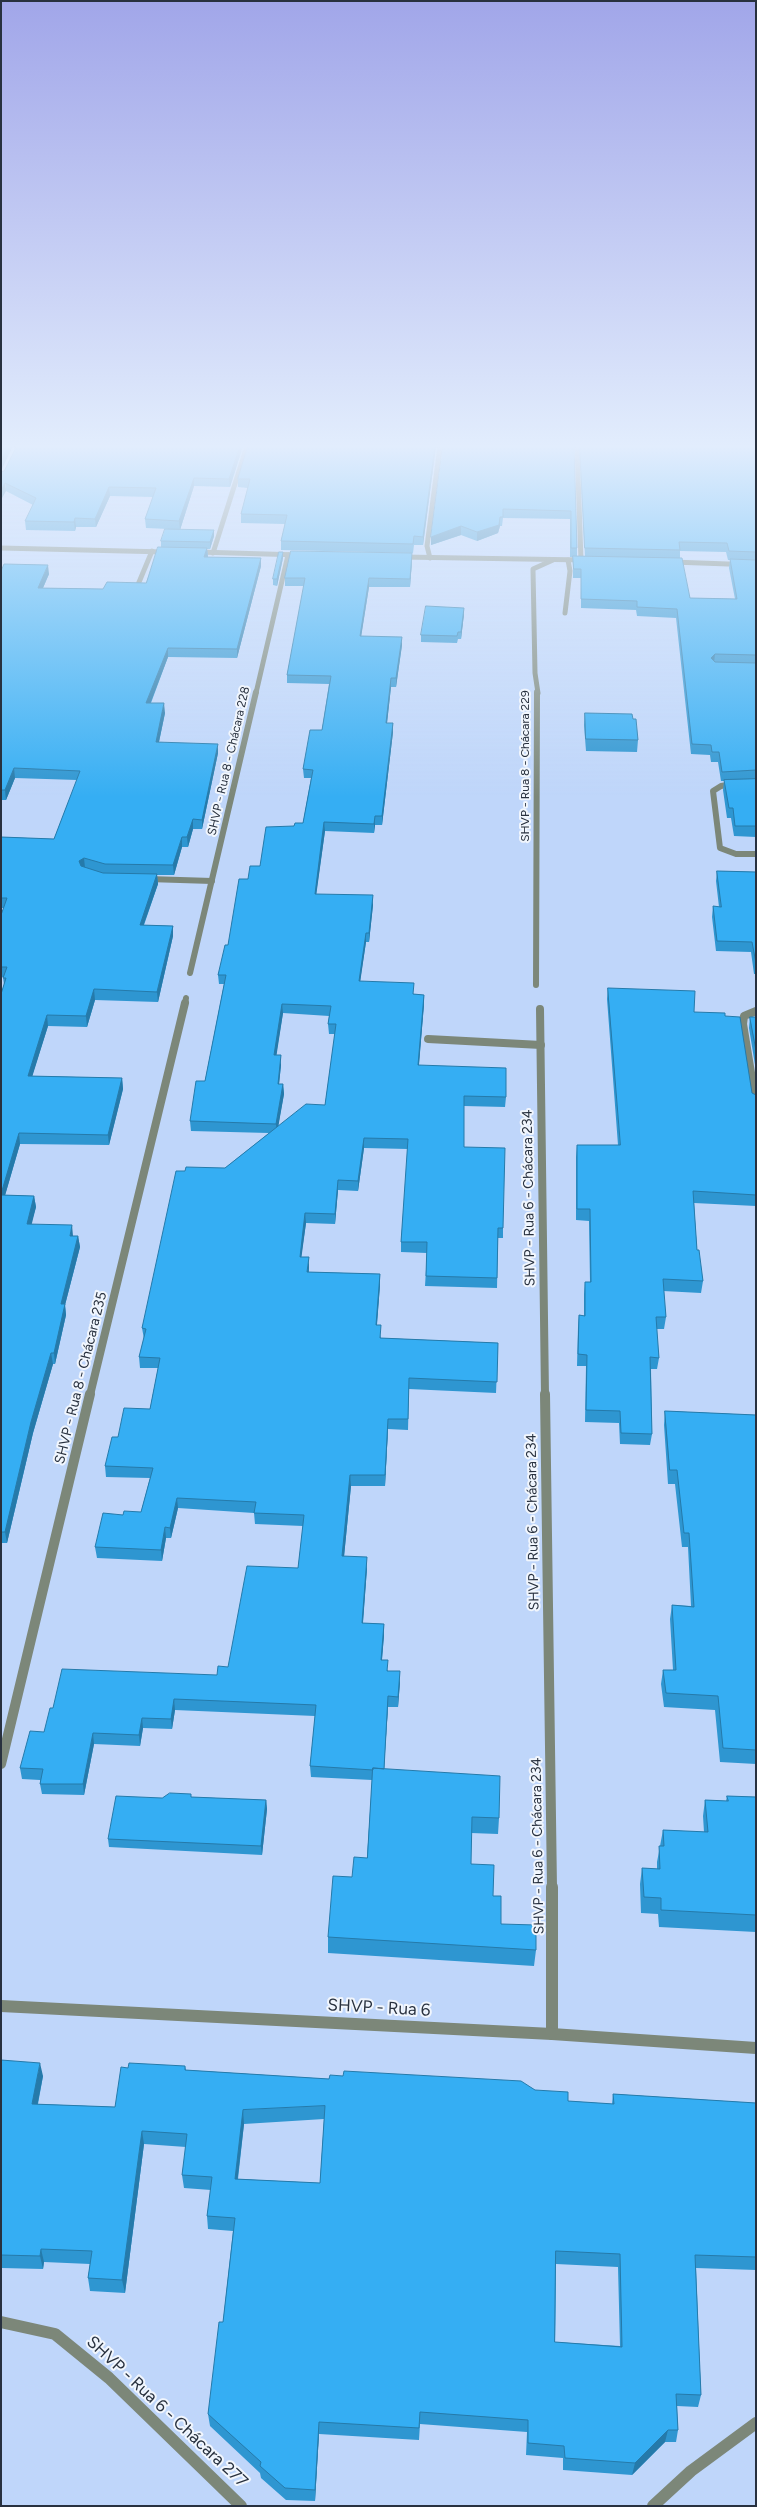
<!DOCTYPE html>
<meta charset="utf-8">
<style>
body{margin:0}
#map{position:relative;width:757px;height:2507px;overflow:hidden;background:#bfd6fa;font-family:Figtree,sans-serif}
canvas{display:block}
.frame{position:absolute;inset:0;border:2px solid #28313f;pointer-events:none}
</style>
<div id="map">
<canvas width="757" height="2507"></canvas>
<div class="frame"></div>
</div>
<script>
const context = document.querySelector('canvas').getContext('2d');
context.lineJoin = 'round';
function stroke(path, color, width, dash) {
  context.strokeStyle = color;
  context.lineWidth = width;
  context.lineCap = dash ? 'butt' : 'round';
  context.setLineDash(dash || []);
  context.stroke(path);
}
function fillPath(path, color) {
  context.fillStyle = color;
  context.fill(path, 'evenodd');
}
function drawText(font, color, halo, rows, align = 'center') {
  context.font = font + ' Figtree,sans-serif';
  context.lineWidth = 4;
  context.setLineDash([]);
  context.textBaseline = 'middle';
  context.strokeStyle = halo;
  context.fillStyle = color;
  for (const [text, x, y, turn = 0] of rows) {
    context.save();
    context.translate(x, y);
    context.rotate((+turn || 0) * Math.PI / 180);
    context.textAlign = isNaN(turn) ? turn : align;
    if (halo) context.strokeText(text, 0, 0);
    context.fillText(text, 0, 0);
    context.restore();
  }
}
stroke(new Path2D(`
 M 137,587 L 152,551
 M 565,613 L 570,571 L 568,560`), '#7c8779', 5);
stroke(new Path2D(`
 M 148,879 L 212,881`), '#7c8779', 6);
stroke(new Path2D(`
 M 428,1039 L 541,1045`), '#7c8779', 8);
stroke(new Path2D(`
 M 577,446 L 581,560
 M 213,553 L 247,446
 M 430,558 L 427,546 L 440,446
 M 256,693 L 288,555
 M 538,693 L 535,673 L 533,569 L 553,560`), '#7c8779', 5);
stroke(new Path2D(`
 M 733,784 L 721,786 L 713,791 L 720,848 L 736,854 L 756,854
 M 190,973 L 256,692
 M 536,985 L 537,692
 M 185,1004 L 186,998`), '#7c8779', 6);
stroke(new Path2D(`
 M 540,1009 L 545,1395
 M 756,1011 L 744,1016 L 743,1024 L 756,1103
 M 90,1395 L 185,1003`), '#7c8779', 8);
stroke(new Path2D(`
 M 545,1394 L 552,1888
 M 1,1764 L 90,1394`), '#7c8779', 10);
stroke(new Path2D(`
 M 552,1887 L 552,2034
 M 1,2322 L 55,2334 L 109,2378 L 241,2506
 M 653,2506 L 691,2471 L 756,2423`), '#7c8779', 12);
stroke(new Path2D(`
 M 1,548 L 166,552
 M 198,552 L 300,555
 M 402,557 L 584,560
 M 672,562 L 756,565`), '#7c8779', 5);
stroke(new Path2D(`
 M 1,2006 L 552,2034 L 756,2048`), '#7c8779', 12);
fillPath(new Path2D(`
 M 17,446 L 243,446 L 230,487 L 194,486 L 180,530 L 214,530 L 214,536 L 210,549 L 207,549 L 208,557 L 261,558 L 261,566 L 237,658 L 168,657 L 151,703 L 165,713 L 159,742 L 218,753 L 202,829 L 193,829 L 188,847 L 182,847 L 174,875 L 157,875 L 158,884 L 144,925 L 173,926 L 173,936 L 158,1002 L 95,1000 L 87,1027 L 48,1026 L 32,1076 L 122,1078 L 123,1089 L 109,1145 L 20,1144 L 5,1195 L 34,1196 L 36,1207 L 31,1224 L 73,1236 L 78,1236 L 80,1247 L 65,1305 L 66,1315 L 55,1364 L 53,1364 L 33,1433 L 7,1543 L 1,1543 L 1,994 L 4,985 L 3,977 L 1,977 L 1,915 L 4,908 L 1,908 L 1,837 L 54,839 L 77,780 L 15,778 L 6,800 L 1,800 L 1,571 L 49,574 L 43,588 L 103,589 L 146,583 L 161,547 L 161,541 L 168,529 L 146,528 L 145,519 L 153,497 L 110,496 L 96,527 L 76,527 L 75,531 L 26,530 L 25,521 L 33,505 L 6,491 L 4,471 Z
 M 248,446 L 436,446 L 423,545 L 414,545 L 413,553 L 281,550 L 281,541 L 285,524 L 241,523 L 241,514 L 248,488 L 238,487 L 238,479 Z
 M 574,446 L 577,548 L 577,556 L 585,556 L 579,446 L 756,446 L 756,837 L 734,836 L 731,818 L 727,818 L 723,790 L 724,781 L 721,781 L 718,762 L 711,762 L 710,755 L 691,754 L 676,618 L 637,616 L 636,610 L 581,608 L 581,578 L 573,578 L 573,557 L 570,557 L 570,519 L 503,518 L 502,526 L 500,526 L 498,533 L 477,541 L 461,535 L 431,545 L 431,537 ZM 680,551 L 726,552 L 728,560 L 730,560 L 729,568 L 735,599 L 690,598 L 680,558 Z
 M 283,558 L 277,586 L 273,585 L 273,579 Z
 M 412,561 L 410,587 L 369,587 L 361,636 L 402,645 L 396,687 L 391,687 L 387,723 L 393,723 L 393,732 L 382,825 L 375,825 L 374,833 L 325,831 L 316,894 L 373,905 L 369,942 L 366,942 L 360,981 L 414,994 L 424,995 L 424,1004 L 419,1065 L 506,1097 L 505,1107 L 464,1106 L 464,1147 L 503,1228 L 503,1238 L 498,1238 L 497,1288 L 425,1286 L 427,1253 L 401,1252 L 401,1242 L 408,1149 L 364,1148 L 358,1191 L 338,1190 L 335,1224 L 306,1223 L 301,1257 L 309,1268 L 309,1272 L 380,1274 L 380,1285 L 377,1325 L 381,1338 L 498,1343 L 496,1393 L 409,1389 L 408,1430 L 388,1429 L 385,1486 L 351,1486 L 344,1556 L 367,1568 L 363,1623 L 384,1624 L 384,1635 L 382,1660 L 388,1671 L 400,1682 L 398,1707 L 388,1707 L 384,1769 L 499,1818 L 498,1834 L 471,1833 L 471,1864 L 493,1896 L 501,1924 L 536,1950 L 534,1966 L 328,1953 L 328,1937 L 352,1877 L 367,1858 L 372,1780 L 311,1777 L 310,1766 L 315,1716 L 175,1710 L 172,1729 L 143,1728 L 140,1746 L 94,1744 L 84,1795 L 42,1794 L 40,1784 L 40,1780 L 22,1779 L 20,1768 L 44,1732 L 53,1708 L 217,1675 L 228,1667 L 298,1568 L 303,1526 L 255,1524 L 254,1513 L 178,1508 L 171,1538 L 166,1538 L 162,1561 L 97,1558 L 95,1547 L 123,1515 L 141,1512 L 150,1478 L 106,1477 L 105,1466 L 118,1437 L 150,1409 L 158,1368 L 140,1368 L 139,1357 L 144,1339 L 142,1328 L 185,1171 L 225,1168 L 269,1133 L 191,1131 L 190,1121 L 205,1081 L 224,984 L 219,984 L 218,975 L 228,945 L 248,879 L 260,866 L 294,826 L 303,823 L 311,778 L 304,778 L 303,769 L 322,730 L 329,684 L 287,683 L 287,675 L 304,586 L 285,586 L 285,578 ZM 283,1013 L 329,1016 L 328,1024 L 329,1034 L 335,1034 L 325,1105 L 278,1126 L 284,1094 L 283,1084 L 279,1084 L 281,1065 L 276,1055 Z
 M 464,614 L 461,639 L 458,639 L 457,643 L 421,642 L 421,635 Z
 M 585,713 L 633,719 L 638,740 L 637,752 L 586,751 L 584,725 Z
 M 717,871 L 756,872 L 756,974 L 754,974 L 751,952 L 716,951 L 712,917 L 713,906 L 719,907 L 716,881 Z
 M 608,988 L 694,1012 L 725,1016 L 752,1093 L 756,1095 L 756,1206 L 694,1203 L 697,1250 L 703,1281 L 701,1293 L 663,1291 L 666,1317 L 664,1329 L 656,1329 L 659,1358 L 657,1369 L 651,1369 L 652,1434 L 650,1445 L 620,1444 L 619,1423 L 585,1422 L 586,1366 L 577,1366 L 578,1327 L 579,1315 L 584,1316 L 584,1294 L 585,1282 L 590,1282 L 589,1221 L 576,1220 L 576,1157 L 577,1145 L 618,1145 L 607,999 Z
 M 750,1017 L 756,1017 L 756,1071 L 749,1028 Z
 M 665,1411 L 756,1415 L 756,1764 L 720,1762 L 715,1710 L 664,1707 L 661,1684 L 663,1670 L 673,1670 L 670,1619 L 672,1605 L 691,1606 L 688,1547 L 682,1547 L 675,1484 L 668,1484 L 664,1425 Z
 M 191,1794 L 191,1797 L 266,1800 L 267,1809 L 262,1855 L 109,1847 L 108,1839 L 162,1798 Z
 M 727,1796 L 756,1797 L 756,1932 L 659,1927 L 658,1914 L 641,1913 L 640,1884 L 642,1868 L 657,1869 L 657,1862 L 663,1830 L 704,1832 L 703,1816 L 705,1800 L 726,1801 Z
 M 1,2060 L 43,2076 L 38,2104 L 115,2107 L 128,2068 L 185,2066 L 186,2070 L 329,2079 L 343,2076 L 535,2090 L 568,2101 L 612,2104 L 613,2094 L 756,2103 L 756,2270 L 696,2268 L 701,2395 L 698,2407 L 677,2406 L 678,2430 L 676,2442 L 665,2442 L 632,2475 L 563,2470 L 563,2458 L 526,2455 L 527,2432 L 420,2424 L 419,2440 L 319,2434 L 315,2501 L 286,2500 L 261,2478 L 260,2473 L 210,2426 L 208,2414 L 223,2322 L 233,2231 L 208,2229 L 207,2216 L 211,2190 L 184,2188 L 182,2175 L 186,2147 L 144,2144 L 125,2293 L 90,2291 L 88,2278 L 90,2264 L 44,2262 L 43,2269 L 2,2268 L 1,2271 ZM 324,2119 L 320,2183 L 238,2179 L 244,2124 ZM 556,2264 L 618,2267 L 620,2346 L 555,2342 Z`), '#2e96d1');
fillPath(new Path2D(`
 M 8,446 L 13,446 L 1,471 L 1,461 Z
 M 240,446 L 243,446 L 230,487 L 229,479 Z
 M 435,446 L 436,446 L 423,545 L 423,537 Z
 M 194,478 L 194,486 L 180,530 L 179,521 Z
 M 5,483 L 6,491 L 1,500 L 1,490 Z
 M 109,487 L 110,496 L 96,527 L 95,519 Z
 M 500,517 L 500,526 L 498,533 L 477,541 L 477,532 Z
 M 75,518 L 76,527 L 75,531 L 74,522 Z
 M 461,526 L 461,535 L 431,545 L 431,537 Z
 M 214,530 L 214,536 L 210,549 L 210,542 Z
 M 207,548 L 208,557 L 204,557 Z
 M 283,552 L 283,558 L 277,586 L 277,579 Z
 M 412,553 L 412,561 L 410,587 L 410,579 Z
 M 261,558 L 261,566 L 237,658 L 237,649 Z
 M 48,565 L 49,574 L 39,597 L 38,588 Z
 M 369,578 L 369,587 L 360,644 L 360,636 Z
 M 464,608 L 464,614 L 461,639 L 461,632 Z
 M 402,637 L 402,645 L 396,687 L 396,678 Z
 M 168,648 L 168,657 L 147,712 L 146,703 Z
 M 715,654 L 714,663 L 711,658 Z
 M 391,678 L 391,687 L 386,732 L 386,723 Z
 M 164,703 L 165,713 L 157,751 L 156,742 Z
 M 393,723 L 393,732 L 382,825 L 382,816 Z
 M 218,744 L 218,753 L 202,829 L 202,820 Z
 M 14,768 L 15,778 L 6,800 L 5,790 Z
 M 375,816 L 375,825 L 374,833 L 374,824 Z
 M 193,819 L 193,829 L 188,847 L 187,837 Z
 M 324,822 L 325,831 L 315,904 L 315,894 Z
 M 182,837 L 182,847 L 174,875 L 173,865 Z
 M 84,858 L 85,868 L 80,871 L 79,861 Z
 M 157,874 L 158,884 L 140,935 L 140,925 Z
 M 373,895 L 373,905 L 369,942 L 369,933 Z
 M 173,926 L 173,936 L 158,1002 L 157,992 Z
 M 366,933 L 366,942 L 359,990 L 359,981 Z
 M 94,989 L 95,1000 L 87,1027 L 86,1016 Z
 M 424,995 L 424,1004 L 418,1075 L 418,1065 Z
 M 282,1004 L 283,1013 L 275,1065 L 274,1055 Z
 M 47,1015 L 48,1026 L 29,1087 L 28,1076 Z
 M 281,1055 L 281,1065 L 278,1094 L 278,1084 Z
 M 122,1078 L 123,1089 L 109,1145 L 108,1135 Z
 M 283,1084 L 284,1094 L 277,1134 L 276,1124 Z
 M 19,1133 L 20,1144 L 2,1206 L 1,1194 Z
 M 364,1138 L 364,1148 L 358,1191 L 358,1181 Z
 M 338,1180 L 338,1190 L 335,1224 L 335,1214 Z
 M 34,1196 L 36,1207 L 29,1235 L 27,1224 Z
 M 305,1213 L 306,1223 L 300,1268 L 300,1257 Z
 M 72,1225 L 73,1236 L 70,1236 Z
 M 78,1236 L 80,1247 L 65,1305 L 66,1315 L 55,1364 L 54,1353 L 61,1304 Z
 M 309,1257 L 309,1268 L 307,1282 L 307,1272 Z
 M 380,1274 L 380,1285 L 376,1335 L 376,1325 Z
 M 51,1353 L 53,1364 L 33,1433 L 7,1543 L 5,1532 L 31,1422 Z
 M 388,1419 L 388,1429 L 385,1486 L 385,1475 Z
 M 350,1475 L 351,1486 L 343,1567 L 342,1556 Z
 M 177,1498 L 178,1508 L 171,1538 L 170,1528 Z
 M 165,1527 L 166,1538 L 162,1561 L 161,1550 Z
 M 367,1557 L 367,1568 L 362,1634 L 362,1623 Z
 M 384,1624 L 384,1635 L 381,1670 L 381,1660 Z
 M 400,1671 L 400,1682 L 398,1707 L 398,1697 Z
 M 388,1696 L 388,1707 L 383,1781 L 384,1770 Z
 M 174,1699 L 175,1710 L 172,1729 L 171,1719 Z
 M 142,1718 L 143,1728 L 140,1746 L 139,1735 Z
 M 93,1733 L 94,1744 L 84,1795 L 83,1784 Z
 M 266,1800 L 267,1809 L 262,1855 L 261,1846 Z
 M 40,2063 L 43,2076 L 35,2117 L 32,2104 Z
 M 243,2110 L 244,2124 L 236,2192 L 235,2179 Z
 M 142,2131 L 144,2144 L 125,2293 L 122,2280 Z
 M 41,2249 L 44,2262 L 43,2269 L 40,2256 Z
 M 319,2422 L 319,2434 L 315,2501 L 315,2490 Z
 M 668,2430 L 665,2442 L 632,2475 L 635,2463 Z`), '#257aaa');
const building = new Path2D(`
 M 1,446 L 8,446 L 1,461 Z
 M 17,446 L 240,446 L 229,479 L 194,478 L 179,521 L 145,519 L 156,488 L 109,487 L 95,519 L 75,518 L 74,522 L 25,521 L 36,498 L 5,483 L 1,490 L 1,472 L 4,471 Z
 M 248,446 L 435,446 L 423,537 L 414,536 L 413,544 L 281,541 L 287,515 L 241,514 L 250,479 L 238,479 Z
 M 443,446 L 574,446 L 577,548 L 571,548 L 571,511 L 503,509 L 503,517 L 500,517 L 499,525 L 477,532 L 461,526 L 431,537 Z
 M 580,446 L 756,446 L 756,552 L 729,551 L 727,543 L 679,542 L 680,550 L 585,548 Z
 M 165,529 L 214,530 L 210,542 L 161,541 Z
 M 158,547 L 207,548 L 204,557 L 261,558 L 237,649 L 168,648 L 146,703 L 164,703 L 156,742 L 218,744 L 202,820 L 193,819 L 187,837 L 182,837 L 173,865 L 105,864 L 84,858 L 79,861 L 81,866 L 103,873 L 157,874 L 140,925 L 173,926 L 157,992 L 94,989 L 86,1016 L 47,1015 L 28,1076 L 122,1078 L 108,1135 L 19,1133 L 1,1194 L 1,994 L 6,978 L 3,978 L 7,967 L 1,967 L 1,915 L 7,898 L 1,898 L 1,837 L 54,839 L 80,771 L 14,768 L 5,790 L 1,790 L 1,571 L 4,564 L 48,565 L 38,588 L 103,589 L 107,582 L 146,583 Z
 M 291,551 L 412,553 L 410,579 L 369,578 L 360,636 L 402,637 L 396,678 L 391,678 L 386,723 L 393,723 L 382,816 L 375,816 L 374,824 L 324,822 L 315,894 L 373,895 L 369,933 L 366,933 L 359,981 L 414,983 L 413,994 L 424,995 L 418,1065 L 506,1068 L 506,1097 L 464,1096 L 464,1147 L 505,1148 L 503,1228 L 498,1228 L 497,1278 L 426,1276 L 427,1242 L 401,1242 L 408,1139 L 364,1138 L 358,1181 L 338,1180 L 335,1214 L 305,1213 L 300,1257 L 309,1257 L 307,1272 L 380,1274 L 376,1325 L 381,1325 L 380,1338 L 498,1343 L 497,1382 L 409,1378 L 408,1419 L 388,1419 L 385,1475 L 350,1475 L 342,1556 L 367,1557 L 362,1623 L 384,1624 L 381,1660 L 388,1660 L 387,1671 L 400,1671 L 398,1697 L 388,1696 L 384,1769 L 373,1768 L 373,1770 L 310,1766 L 316,1705 L 174,1699 L 171,1719 L 142,1718 L 139,1735 L 93,1733 L 83,1784 L 40,1784 L 43,1769 L 20,1768 L 30,1731 L 44,1732 L 50,1708 L 53,1708 L 62,1669 L 217,1675 L 218,1666 L 228,1667 L 247,1566 L 298,1568 L 304,1515 L 254,1513 L 256,1502 L 177,1498 L 170,1528 L 165,1527 L 161,1550 L 95,1547 L 103,1513 L 123,1515 L 124,1511 L 141,1512 L 153,1468 L 105,1466 L 112,1437 L 118,1437 L 124,1408 L 150,1409 L 160,1358 L 139,1357 L 146,1329 L 142,1328 L 176,1171 L 185,1171 L 186,1167 L 225,1168 L 306,1104 L 325,1105 L 336,1024 L 328,1024 L 331,1006 L 282,1004 L 274,1055 L 281,1055 L 278,1084 L 283,1084 L 276,1124 L 190,1121 L 196,1081 L 205,1081 L 226,975 L 218,975 L 225,945 L 228,945 L 239,879 L 248,879 L 250,866 L 260,866 L 266,827 L 294,826 L 295,823 L 303,823 L 313,770 L 303,769 L 310,730 L 322,730 L 331,676 L 287,675 L 305,578 L 285,578 Z
 M 279,552 L 283,552 L 277,579 L 273,579 Z
 M 573,556 L 682,558 L 690,598 L 737,599 L 730,559 L 756,560 L 756,655 L 715,654 L 711,658 L 715,662 L 756,663 L 756,770 L 722,772 L 719,752 L 712,752 L 711,745 L 692,744 L 677,609 L 637,607 L 637,601 L 581,599 L 581,569 L 574,569 Z
 M 426,606 L 464,608 L 461,632 L 458,632 L 457,636 L 421,635 Z
 M 585,713 L 632,714 L 633,719 L 636,719 L 638,740 L 586,739 Z
 M 756,779 L 756,826 L 735,826 L 733,808 L 729,808 L 724,780 Z
 M 717,871 L 756,872 L 756,963 L 752,942 L 717,941 L 713,906 L 721,907 Z
 M 608,988 L 695,991 L 694,1012 L 725,1013 L 725,1016 L 740,1017 L 752,1093 L 756,1095 L 756,1195 L 693,1191 L 697,1250 L 699,1250 L 703,1281 L 663,1279 L 666,1317 L 656,1317 L 659,1358 L 650,1357 L 652,1434 L 621,1433 L 620,1411 L 586,1410 L 587,1355 L 578,1354 L 579,1315 L 585,1316 L 585,1282 L 591,1282 L 590,1209 L 577,1209 L 577,1145 L 620,1145 Z
 M 750,1017 L 756,1017 L 756,1050 Z
 M 1,1195 L 34,1196 L 27,1224 L 72,1225 L 70,1236 L 78,1236 L 61,1304 L 65,1304 L 54,1353 L 51,1353 L 31,1422 L 5,1532 L 1,1532 Z
 M 665,1411 L 756,1415 L 756,1750 L 723,1748 L 718,1696 L 666,1693 L 663,1670 L 676,1670 L 672,1605 L 694,1607 L 689,1533 L 684,1533 L 677,1470 L 670,1470 Z
 M 373,1768 L 500,1776 L 499,1818 L 472,1817 L 471,1864 L 494,1865 L 493,1896 L 501,1896 L 501,1924 L 536,1925 L 536,1950 L 328,1937 L 333,1876 L 352,1877 L 354,1857 L 367,1858 Z
 M 170,1793 L 191,1794 L 191,1797 L 266,1800 L 261,1846 L 108,1839 L 116,1796 L 162,1798 Z
 M 727,1796 L 756,1797 L 756,1915 L 661,1910 L 661,1898 L 644,1897 L 642,1868 L 660,1869 L 659,1846 L 664,1846 L 663,1830 L 708,1832 L 705,1800 L 728,1801 Z
 M 1,2060 L 40,2063 L 32,2104 L 115,2107 L 121,2067 L 128,2068 L 129,2063 L 185,2066 L 185,2070 L 329,2079 L 330,2075 L 343,2076 L 344,2071 L 521,2081 L 535,2090 L 568,2092 L 568,2101 L 614,2104 L 613,2094 L 756,2103 L 756,2257 L 695,2255 L 701,2395 L 676,2394 L 678,2430 L 668,2430 L 635,2463 L 565,2458 L 564,2446 L 528,2443 L 528,2420 L 420,2412 L 419,2428 L 319,2422 L 315,2490 L 285,2488 L 260,2466 L 261,2462 L 208,2414 L 219,2322 L 223,2322 L 235,2218 L 207,2216 L 212,2177 L 182,2175 L 187,2134 L 142,2131 L 122,2280 L 88,2278 L 92,2251 L 41,2249 L 40,2256 L 1,2255 ZM 325,2106 L 320,2183 L 235,2179 L 243,2110 ZM 556,2251 L 620,2254 L 622,2347 L 555,2342 Z`);
fillPath(building, '#35aef3');
stroke(building, '#257aaa', 1);
const sky = context.createLinearGradient(0, 0, 0, 797);
sky.addColorStop(0, '#a1a6e9');
sky.addColorStop(0.56, '#e2edfd');
sky.addColorStop(1, '#e2edfd00');
context.fillStyle = sky;
context.fillRect(0, 0, 757, 797);
drawText('12px', '#28313f', '#f1f6fd', [
 ["SHVP - Rua 8 - Chácara 228",229,761,-77],
 ["SHVP - Rua 8 - Chácara 229",525,766,-90]
]);
drawText('14px', '#28313f', '#f1f6fd', [
 ["SHVP - Rua 6 - Chácara 234",529,1198,-91],
 ["SHVP - Rua 8 - Chácara 235",81,1378,-76],
 ["SHVP - Rua 6 - Chácara 234",533,1522,-91],
 ["SHVP - Rua 6 - Chácara 234",538,1846,-91]
]);
drawText('17px', '#28313f', '#f1f6fd', [
 ["SHVP - Rua 6",379,2008,3],
 ["SHVP - Rua 6 - Chácara 277",167,2412,43]
]);
</script>
